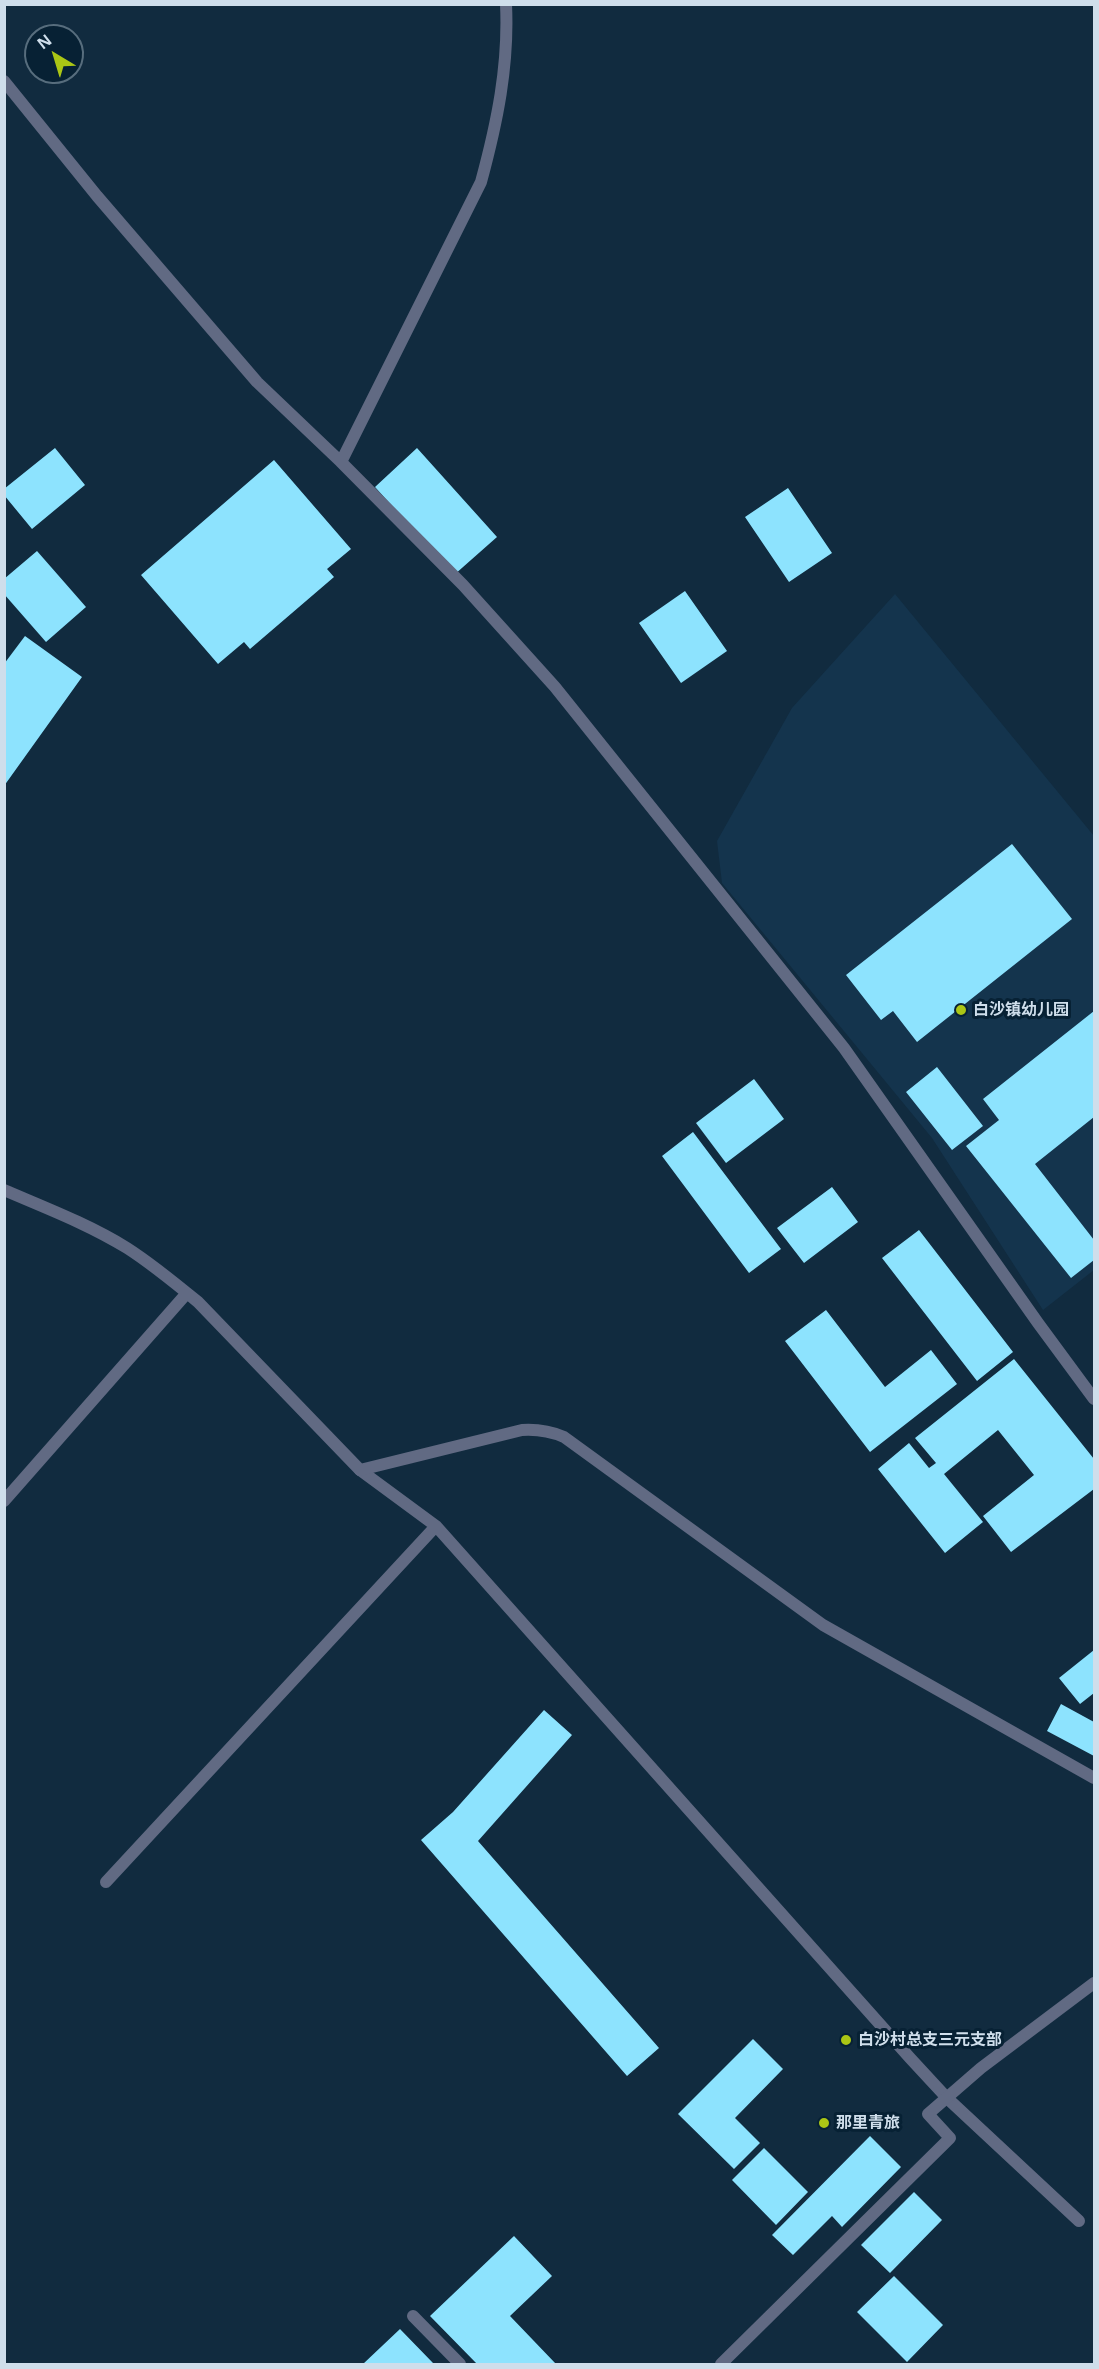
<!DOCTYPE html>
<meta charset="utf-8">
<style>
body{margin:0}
#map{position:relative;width:1099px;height:2369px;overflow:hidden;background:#112b3f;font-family:"Open Sans",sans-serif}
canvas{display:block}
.frame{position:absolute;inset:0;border:6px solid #cfdeeb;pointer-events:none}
.north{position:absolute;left:24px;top:24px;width:60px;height:60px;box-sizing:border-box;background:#072134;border:2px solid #576d7d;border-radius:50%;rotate:322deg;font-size:16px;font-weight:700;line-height:24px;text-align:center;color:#cfdeeb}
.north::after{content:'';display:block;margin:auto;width:21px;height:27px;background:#abc615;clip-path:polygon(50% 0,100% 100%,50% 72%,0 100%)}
</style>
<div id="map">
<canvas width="1099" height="2369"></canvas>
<div class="frame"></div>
<div class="north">N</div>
</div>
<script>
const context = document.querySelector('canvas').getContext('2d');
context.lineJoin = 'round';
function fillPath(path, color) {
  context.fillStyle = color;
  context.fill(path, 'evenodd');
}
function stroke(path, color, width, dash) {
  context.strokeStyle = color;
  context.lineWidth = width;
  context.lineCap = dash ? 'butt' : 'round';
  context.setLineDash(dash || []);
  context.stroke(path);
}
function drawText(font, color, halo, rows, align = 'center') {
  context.font = font + ' "Open Sans","Noto Sans SC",sans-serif';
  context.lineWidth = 6;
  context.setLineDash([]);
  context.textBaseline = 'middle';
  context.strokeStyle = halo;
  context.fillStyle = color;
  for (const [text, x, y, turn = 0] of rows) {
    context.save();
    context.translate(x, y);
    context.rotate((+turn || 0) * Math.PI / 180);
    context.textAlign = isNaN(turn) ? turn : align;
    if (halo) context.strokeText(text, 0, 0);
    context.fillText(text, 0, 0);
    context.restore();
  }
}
fillPath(new Path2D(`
 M 895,594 L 1094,836 L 1094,1270 L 1043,1310 L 932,1138 L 722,883 L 717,841 L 792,708 Z`), '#14344d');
fillPath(new Path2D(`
 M 55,448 L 85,485 L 32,529 L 4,495 L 4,489 Z
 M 417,448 L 497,537 L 454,575 L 375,487 Z
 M 274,460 L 351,549 L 327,569 L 334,577 L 250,649 L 244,642 L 218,664 L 141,575 Z
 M 788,488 L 832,553 L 789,582 L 745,517 Z
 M 37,551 L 86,607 L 46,642 L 4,594 L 4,579 Z
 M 685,591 L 727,651 L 681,683 L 639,623 Z
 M 25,636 L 82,677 L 4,786 L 4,664 Z
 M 1012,844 L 1072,919 L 917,1042 L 893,1011 L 881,1020 L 846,975 Z
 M 1094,1011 L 1094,1117 L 1035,1164 L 1094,1240 L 1094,1260 L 1071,1278 L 966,1146 L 999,1120 L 983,1099 Z
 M 937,1067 L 983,1126 L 952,1150 L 906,1092 Z
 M 754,1079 L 784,1119 L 726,1163 L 696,1123 Z
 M 693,1132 L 781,1249 L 749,1273 L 662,1156 Z
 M 832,1187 L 858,1222 L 804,1263 L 777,1228 Z
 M 919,1230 L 1013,1352 L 977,1381 L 882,1258 Z
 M 826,1310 L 885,1387 L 931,1350 L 957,1384 L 870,1452 L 785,1341 Z
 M 1014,1359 L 1094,1459 L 1094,1489 L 1011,1552 L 983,1516 L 1034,1475 L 998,1430 L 944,1474 L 983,1522 L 945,1553 L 878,1469 L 909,1443 L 929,1468 L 936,1463 L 915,1438 Z
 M 1094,1650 L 1094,1693 L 1080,1704 L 1059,1678 Z
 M 1061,1704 L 1094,1722 L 1094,1756 L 1047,1731 Z
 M 544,1710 L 572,1735 L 478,1841 L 659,2048 L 627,2076 L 421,1840 L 453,1812 Z
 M 753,2039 L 783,2069 L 735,2118 L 760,2143 L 734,2169 L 678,2114 Z
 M 870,2136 L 901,2167 L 842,2227 L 832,2216 L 793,2255 L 772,2235 Z
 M 764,2148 L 808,2192 L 776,2225 L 732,2180 Z
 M 914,2192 L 942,2220 L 890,2273 L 861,2245 Z
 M 514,2236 L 552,2276 L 510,2316 L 556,2364 L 477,2364 L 430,2316 Z
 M 894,2276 L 943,2325 L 907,2362 L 857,2312 Z
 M 400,2329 L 433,2363 L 363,2364 Z`), '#8de3fe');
stroke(new Path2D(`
 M 360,1470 L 436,1526 L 910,2058 L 947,2098 L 1079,2221
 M 106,1882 L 436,1526`), '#616a83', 12);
stroke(new Path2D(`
 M 4,81 L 97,196 L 257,382 L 341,462 L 463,585 L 555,687 L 844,1048 L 1038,1323 L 1094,1399
 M 341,462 L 481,182 C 497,123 509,66 506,4
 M 4,1190 C 46,1208 88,1224 127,1248 C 152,1264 175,1283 198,1302 L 360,1470 L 522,1430 C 538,1429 550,1431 564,1437 L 823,1625 L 1094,1778
 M 4,1501 L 187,1293
 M 413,2316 L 460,2364
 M 721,2364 L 950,2138 L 928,2114 L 981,2068 L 1094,1983`), '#616a83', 12);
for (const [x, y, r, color] of [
 [961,1010,6,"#abc615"],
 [846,2040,6,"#abc615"],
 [824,2123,6,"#abc615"]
]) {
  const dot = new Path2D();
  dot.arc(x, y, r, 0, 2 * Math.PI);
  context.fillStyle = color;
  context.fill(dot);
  stroke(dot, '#072134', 2);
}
drawText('bold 16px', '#cfdeeb', '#072134', [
 ["白沙镇幼儿园",973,1010],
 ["白沙村总支三元支部",858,2040],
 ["那里青旅",836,2123]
], 'left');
</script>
